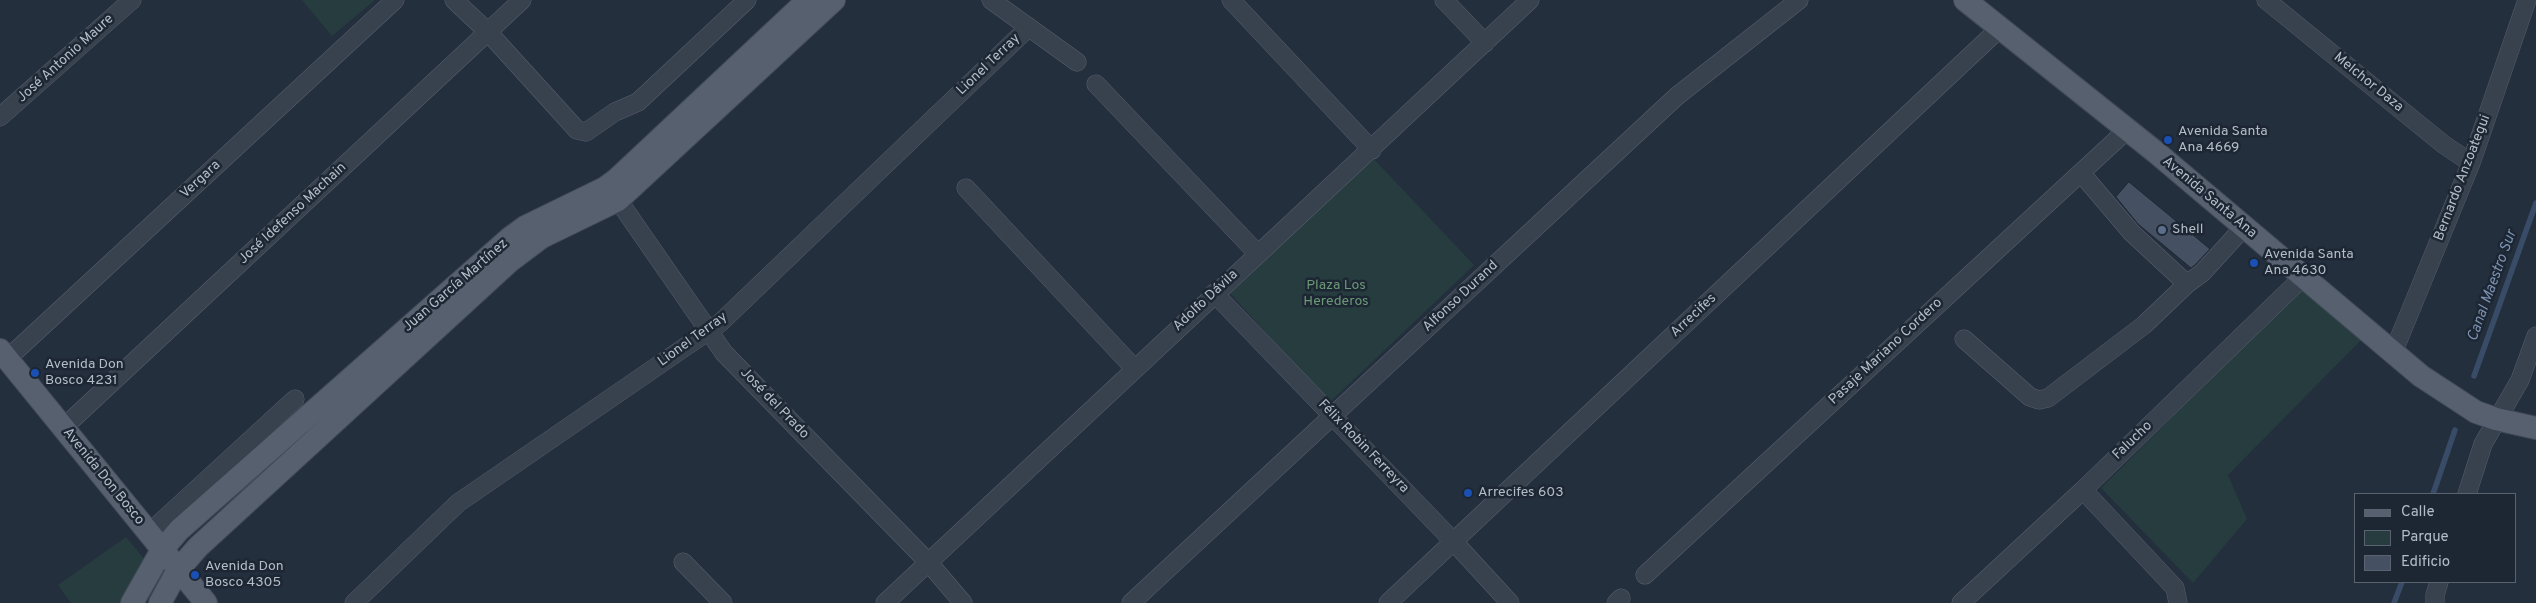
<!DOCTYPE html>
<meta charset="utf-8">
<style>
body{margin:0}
#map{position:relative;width:2536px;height:603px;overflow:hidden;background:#242f3e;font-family:Overpass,sans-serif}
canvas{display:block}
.legend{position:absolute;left:2354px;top:493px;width:162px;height:90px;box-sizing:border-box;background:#1d2633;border:1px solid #59626f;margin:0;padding:6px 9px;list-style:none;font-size:15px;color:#b4bcc9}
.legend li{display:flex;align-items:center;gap:10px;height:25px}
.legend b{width:25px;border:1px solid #59626f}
</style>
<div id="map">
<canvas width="2536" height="603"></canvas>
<ul class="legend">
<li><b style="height:6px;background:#56606e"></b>Calle</li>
<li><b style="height:14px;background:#263c3f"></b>Parque</li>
<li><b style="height:14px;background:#455162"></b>Edificio</li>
</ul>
</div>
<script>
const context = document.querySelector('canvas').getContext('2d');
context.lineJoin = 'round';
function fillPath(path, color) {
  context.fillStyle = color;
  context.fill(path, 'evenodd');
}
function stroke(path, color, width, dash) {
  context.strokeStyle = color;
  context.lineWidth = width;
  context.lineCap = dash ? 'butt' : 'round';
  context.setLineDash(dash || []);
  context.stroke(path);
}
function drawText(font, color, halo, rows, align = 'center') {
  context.font = font + ' Overpass,sans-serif';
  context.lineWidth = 5;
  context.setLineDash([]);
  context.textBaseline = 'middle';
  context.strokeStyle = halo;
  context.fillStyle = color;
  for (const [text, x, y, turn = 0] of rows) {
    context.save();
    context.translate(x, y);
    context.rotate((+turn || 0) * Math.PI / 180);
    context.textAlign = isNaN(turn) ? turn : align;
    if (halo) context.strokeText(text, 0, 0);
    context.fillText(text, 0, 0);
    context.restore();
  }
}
fillPath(new Path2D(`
 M 302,0 L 375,0 L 332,36 Z
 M 1372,157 L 1474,265 L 1329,403 L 1230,293 Z
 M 2304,286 L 2364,337 L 2228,475 L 2247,519 L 2193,583 L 2101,488 Z
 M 126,537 L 151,567 L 133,603 L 71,603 L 58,585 Z`), '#263c3f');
stroke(new Path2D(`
 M 2474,376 L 2536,203
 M 2433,494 L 2455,430
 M 2394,603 L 2402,582`), '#394c67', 5.5);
const building = new Path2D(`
 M 2129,182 L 2210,249 L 2195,265 L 2191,268 L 2138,224 L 2116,197 Z`);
fillPath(building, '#455162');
stroke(building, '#1f2835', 1);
const minor = new Path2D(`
 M 454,0 L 488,32 L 577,130 L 586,132 L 615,112 L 638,102 L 747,0
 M 991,0 L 1077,62
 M 1231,0 L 1372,150
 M 1444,0 L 1485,43
 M 2266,0 L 2443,144 L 2471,163
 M 1096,84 L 1257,253
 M 0,117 L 132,0
 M 2081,173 L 2132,233 L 2187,284 L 2202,273 L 2244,227
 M 966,188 L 1134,368
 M 609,192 L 618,200 L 724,353 L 929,563 L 963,603
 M 1214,293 L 1454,542 L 1510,603
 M 1964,339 L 2030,397 L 2039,400 L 2048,398 L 2144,325 L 2187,284
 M 2393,353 L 2471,163 L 2527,0
 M 7,359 L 395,0
 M 63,428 L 522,0
 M 2083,490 L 2175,588 L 2178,603
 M 2467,494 L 2483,444 L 2520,380 L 2536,336
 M 148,534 L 295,399
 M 683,562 L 723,603
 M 1645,575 L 2127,130
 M 354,603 L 458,503 L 720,323 L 1029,27
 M 885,603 L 1530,0
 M 1131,603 L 1677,96 L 1799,0
 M 1388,603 L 2000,28
 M 1616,603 L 1621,598
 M 1961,603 L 2083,490 L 2303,277
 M 2435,603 L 2435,595 L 2439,582`);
const major = new Path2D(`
 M 1965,0 L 2158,154 L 2421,376 L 2476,412 L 2496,419 L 2536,428
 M 0,350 L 206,603
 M 132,603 L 162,550 L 179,530 L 510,238 L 525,227 L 605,188 L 616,180 L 808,0
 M 160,603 L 178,570 L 198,547 L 510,261 L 542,237 L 618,200 L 834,0`);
stroke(minor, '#565f6c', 19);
stroke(major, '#414a57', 24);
stroke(minor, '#38414e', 18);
stroke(major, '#56606e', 22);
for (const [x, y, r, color] of [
 [2168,140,5,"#1a4fb4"],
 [2162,230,5,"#5c6f8a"],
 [2254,263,5,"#1a4fb4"],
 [35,373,5,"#1a4fb4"],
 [1468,493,5,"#1a4fb4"],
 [195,575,5,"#1a4fb4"]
]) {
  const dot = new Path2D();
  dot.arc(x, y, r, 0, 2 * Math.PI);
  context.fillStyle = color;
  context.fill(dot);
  stroke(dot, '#1d2633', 2);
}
drawText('14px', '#b4bcc9', '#1d2633', [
 ["José Antonio Maure",66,59,-42],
 ["Lionel Terray",989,65,-44],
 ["Melchor Daza",2368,83,39],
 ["Bernardo Anzoategui",2463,178,-69],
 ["Vergara",201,180,-43],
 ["Avenida Santa Ana",2209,198,40],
 ["José Idefenso Machain",293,214,-43],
 ["Juan García Martínez",456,286,-41],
 ["Alfonso Durand",1461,297,-43],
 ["Adolfo Dávila",1206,301,-43],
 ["Arrecifes",1694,316,-43],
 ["Lionel Terray",693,340,-36],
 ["Pasaje Mariano Cordero",1886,352,-43],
 ["José del Prado",774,404,46],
 ["Falucho",2133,441,-44],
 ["Félix Robin Ferreyra",1363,447,46],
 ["Avenida Don Bosco",103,477,51]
]);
drawText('14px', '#b4bcc9', '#1d2633', [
 ["Avenida Santa",2178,132],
 ["Ana 4669",2178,148],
 ["Shell",2172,230],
 ["Avenida Santa",2264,255],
 ["Ana 4630",2264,271],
 ["Avenida Don",45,365],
 ["Bosco 4231",45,381],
 ["Arrecifes 603",1478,493],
 ["Avenida Don",205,567],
 ["Bosco 4305",205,583]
], 'left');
drawText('14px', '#6b9a76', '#1d2633', [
 ["Plaza Los",1336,286],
 ["Herederos",1336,302]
]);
drawText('italic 15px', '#7c92b1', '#1d2633', [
 ["Canal Maestro Sur",2493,286,-70]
]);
</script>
